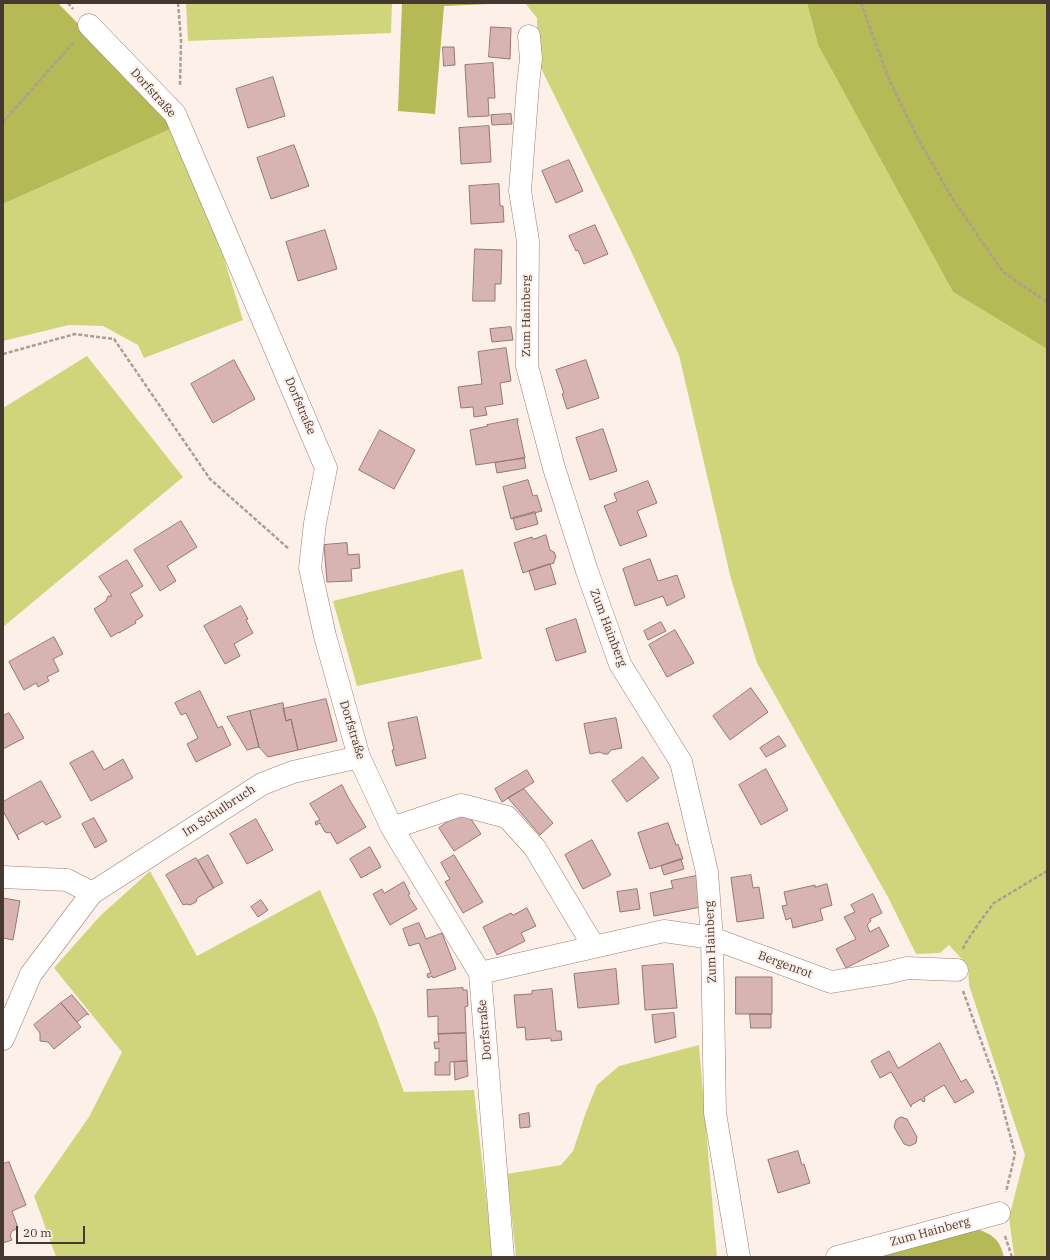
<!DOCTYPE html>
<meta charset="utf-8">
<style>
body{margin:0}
#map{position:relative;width:1050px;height:1260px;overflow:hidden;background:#fdf0e9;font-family:"IBM Plex Serif",serif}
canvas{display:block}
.frame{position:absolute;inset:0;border:4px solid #453831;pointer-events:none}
.scale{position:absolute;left:16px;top:1226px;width:69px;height:18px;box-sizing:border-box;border:2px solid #453831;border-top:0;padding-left:5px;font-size:12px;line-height:14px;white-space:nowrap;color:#453831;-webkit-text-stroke:3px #fdf0e9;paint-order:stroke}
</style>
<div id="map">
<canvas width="1050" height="1260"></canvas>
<div class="frame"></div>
<div class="scale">20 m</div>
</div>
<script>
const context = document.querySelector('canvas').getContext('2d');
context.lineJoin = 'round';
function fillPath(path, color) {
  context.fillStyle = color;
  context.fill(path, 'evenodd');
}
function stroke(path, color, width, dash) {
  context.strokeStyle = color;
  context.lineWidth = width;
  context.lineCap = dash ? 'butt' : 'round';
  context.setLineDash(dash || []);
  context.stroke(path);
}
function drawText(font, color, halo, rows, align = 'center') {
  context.font = font + ' "IBM Plex Serif",serif';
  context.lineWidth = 4;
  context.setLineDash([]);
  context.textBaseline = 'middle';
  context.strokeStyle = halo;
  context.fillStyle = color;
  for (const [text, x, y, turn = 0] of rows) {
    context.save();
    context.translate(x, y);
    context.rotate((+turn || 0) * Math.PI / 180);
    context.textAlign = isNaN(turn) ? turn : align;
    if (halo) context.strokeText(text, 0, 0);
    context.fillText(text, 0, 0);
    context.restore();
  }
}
fillPath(new Path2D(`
 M 186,3 L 392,3 L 391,33 L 188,41 Z
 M 525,3 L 807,3 L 818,45 L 953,292 L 1047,349 L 1047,1257 L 1015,1257 L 1014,1255 L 1009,1218 L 1025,1155 L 969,985 L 968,966 L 949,945 L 940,953 L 916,954 L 889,899 L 757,663 L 731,579 L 679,355 L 630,249 L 537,60 L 537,18 Z
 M 177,126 L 213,223 L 243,320 L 144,358 L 138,345 L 103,326 L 69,325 L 3,341 L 3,204 Z
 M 87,356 L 183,477 L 3,627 L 3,408 Z
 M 463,569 L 482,659 L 357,686 L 333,601 Z
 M 150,871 L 197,956 L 320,890 L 376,1017 L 404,1092 L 474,1090 L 493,1257 L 56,1257 L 34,1196 L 89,1117 L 122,1052 L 54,968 L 100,916 Z
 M 699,1045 L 717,1257 L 516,1257 L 507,1174 L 561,1165 L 573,1151 L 586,1112 L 597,1085 L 619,1066 Z`), '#d0d57c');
fillPath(new Path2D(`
 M 3,3 L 58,3 L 177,126 L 3,204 Z
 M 402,3 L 513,3 L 444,6 L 435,114 L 398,111 Z
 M 807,3 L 1047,3 L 1047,349 L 953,292 L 818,45 Z
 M 975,1228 C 992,1235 999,1237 1004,1257 L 866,1257 Z`), '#b5b956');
const building = new Path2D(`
 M 491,27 L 511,28 L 510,59 L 489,57 Z
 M 443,47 L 454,47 L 455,65 L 444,66 Z
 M 493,63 L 495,98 L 488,98 L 489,116 L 468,117 L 465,65 Z
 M 273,77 L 285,116 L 248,128 L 236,89 Z
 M 511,114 L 512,124 L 492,125 L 491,115 Z
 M 489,126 L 491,162 L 461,164 L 459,128 Z
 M 294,145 L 309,186 L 271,199 L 257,158 Z
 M 569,160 L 583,191 L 556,203 L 542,171 Z
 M 499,184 L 500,206 L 503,206 L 504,222 L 471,224 L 469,186 Z
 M 595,225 L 608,254 L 584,264 L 578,250 L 576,251 L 569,236 Z
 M 325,230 L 337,269 L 298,281 L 286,242 Z
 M 475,249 L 502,250 L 501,284 L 495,284 L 495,301 L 473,301 Z
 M 511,327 L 513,340 L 492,342 L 490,329 Z
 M 506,348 L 511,381 L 500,383 L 503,404 L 485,407 L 487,415 L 474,417 L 473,407 L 461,408 L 458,387 L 482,384 L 478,352 Z
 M 234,360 L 255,399 L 213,423 L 191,384 Z
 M 586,360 L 599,398 L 567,409 L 562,394 L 564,393 L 556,370 Z
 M 518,419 L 518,421 L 517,421 L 525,458 L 476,465 L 470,430 L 488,426 L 487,425 Z
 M 603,429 L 617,471 L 590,480 L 576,438 Z
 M 380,430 L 415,450 L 394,489 L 359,470 Z
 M 524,458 L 526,468 L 497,473 L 495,463 Z
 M 528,480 L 533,496 L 537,495 L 542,511 L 511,519 L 503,487 Z
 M 648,481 L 657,503 L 637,511 L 647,536 L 620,546 L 604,506 L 617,501 L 614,494 Z
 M 535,512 L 538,524 L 516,530 L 513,518 Z
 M 181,521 L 197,547 L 167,566 L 176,581 L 160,591 L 134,550 Z
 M 546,535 L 550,550 L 554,552 L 556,557 L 554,561 L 554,563 L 523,573 L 514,543 L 532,537 L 533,539 Z
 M 347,543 L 348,555 L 359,554 L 360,568 L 351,569 L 352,581 L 327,582 L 324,545 Z
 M 650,559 L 658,581 L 677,575 L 685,597 L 667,606 L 663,596 L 635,606 L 623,569 Z
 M 127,560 L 143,586 L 130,594 L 143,616 L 135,621 L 136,623 L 119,633 L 119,632 L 111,637 L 94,609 L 106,601 L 108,596 L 112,596 L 99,577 Z
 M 550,564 L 556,584 L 535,590 L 529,571 Z
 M 241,606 L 248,619 L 246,620 L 253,633 L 234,644 L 240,656 L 225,664 L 204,626 Z
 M 576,619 L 586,652 L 556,661 L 546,629 Z
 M 661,622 L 666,631 L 648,640 L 644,631 Z
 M 675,630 L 694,663 L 667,677 L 649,645 Z
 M 54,637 L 63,654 L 53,659 L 59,671 L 47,677 L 49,681 L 38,687 L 36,683 L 24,690 L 9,662 Z
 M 751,688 L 768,712 L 730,740 L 713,716 Z
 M 200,691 L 218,728 L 222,726 L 231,745 L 196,762 L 187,744 L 198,738 L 186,713 L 181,715 L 175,703 Z
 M 326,699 L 337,741 L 298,750 L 291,719 L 286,721 L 283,709 Z
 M 283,703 L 286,721 L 291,719 L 298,750 L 268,757 L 259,747 L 250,711 Z
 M 250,711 L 259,747 L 247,750 L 227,717 Z
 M 9,713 L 24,738 L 3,749 L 3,716 Z
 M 417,717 L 426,758 L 396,766 L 392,750 L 394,750 L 388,723 Z
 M 616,718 L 622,748 L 611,750 L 608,754 L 604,754 L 600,752 L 590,754 L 584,724 Z
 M 779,736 L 786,746 L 766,757 L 760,748 Z
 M 93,751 L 104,770 L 123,759 L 133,778 L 91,801 L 70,763 Z
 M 643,757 L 659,778 L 627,802 L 612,781 Z
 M 766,769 L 788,810 L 761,825 L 739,785 Z
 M 527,770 L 534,782 L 502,802 L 495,789 Z
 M 41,781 L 61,817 L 46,825 L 43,821 L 17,835 L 19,840 L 3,811 L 3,802 Z
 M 342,785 L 349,799 L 366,827 L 337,844 L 330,832 L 328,833 L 325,832 L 320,823 L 316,825 L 315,822 L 320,820 L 310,804 Z
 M 524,789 L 553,823 L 540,835 L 508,798 Z
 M 465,810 L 481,834 L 454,851 L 439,828 Z
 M 94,818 L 107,841 L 95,848 L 82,824 Z
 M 256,819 L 273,850 L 247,864 L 230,834 Z
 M 668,823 L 676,845 L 678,844 L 683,859 L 650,869 L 638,833 Z
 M 592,840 L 611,875 L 583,889 L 565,855 Z
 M 370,847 L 381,867 L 361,878 L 350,859 Z
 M 208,855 L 223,883 L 213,888 L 198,861 Z
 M 454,855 L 483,902 L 463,913 L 445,882 L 450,879 L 441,863 Z
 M 196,858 L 214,888 L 197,898 L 196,902 L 190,905 L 186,904 L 183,905 L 166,875 Z
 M 681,859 L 684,869 L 664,875 L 661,866 Z
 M 751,875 L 753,888 L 759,887 L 764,918 L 737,922 L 731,878 Z
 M 696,876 L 701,907 L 654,916 L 650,893 L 673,888 L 671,881 Z
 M 404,882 L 410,894 L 408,895 L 417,909 L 390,925 L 373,894 L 382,889 L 384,893 Z
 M 827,884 L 832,905 L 820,909 L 823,920 L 793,928 L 791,918 L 786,920 L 782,906 L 787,905 L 784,892 L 815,885 L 815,887 Z
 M 637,889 L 640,909 L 620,912 L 617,892 Z
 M 873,894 L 882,913 L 870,919 L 871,921 L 867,925 L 870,932 L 879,927 L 889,946 L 846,968 L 836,949 L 856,939 L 844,917 L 855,912 L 851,905 Z
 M 3,898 L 20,901 L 13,940 L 3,938 Z
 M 261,900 L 268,910 L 258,917 L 251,907 Z
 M 527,908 L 536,926 L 521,933 L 525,941 L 497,955 L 483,927 L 511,913 L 513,915 Z
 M 419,923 L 426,939 L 442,933 L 456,969 L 433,978 L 432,976 L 428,978 L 427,974 L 431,973 L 419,943 L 409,946 L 403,929 Z
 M 673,964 L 677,1008 L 645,1010 L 642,966 Z
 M 616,969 L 619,1004 L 578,1008 L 574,974 Z
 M 736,977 L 772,977 L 772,1014 L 736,1014 Z
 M 463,988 L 463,990 L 467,990 L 468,1006 L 465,1007 L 466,1033 L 438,1034 L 438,1016 L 428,1017 L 427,990 Z
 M 552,989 L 556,1031 L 561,1031 L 562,1040 L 551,1041 L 551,1038 L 526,1040 L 525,1027 L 517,1028 L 514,995 L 532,994 L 532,991 Z
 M 72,995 L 89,1015 L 87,1014 L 77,1022 L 61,1003 Z
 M 61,1003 L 81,1027 L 54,1049 L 48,1042 L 40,1041 L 40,1033 L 34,1025 Z
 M 674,1013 L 676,1037 L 655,1043 L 652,1015 Z
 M 750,1014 L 771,1014 L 771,1028 L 751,1028 Z
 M 466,1033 L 467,1061 L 450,1062 L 450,1075 L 435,1075 L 435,1062 L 439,1062 L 439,1048 L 435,1049 L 434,1042 L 439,1042 L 438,1034 Z
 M 940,1043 L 961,1082 L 966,1079 L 974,1092 L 955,1103 L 944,1085 L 924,1097 L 925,1101 L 923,1102 L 921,1099 L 911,1105 L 911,1107 L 891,1072 L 880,1078 L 871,1061 L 889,1051 L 898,1068 Z
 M 467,1061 L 468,1076 L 455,1080 L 454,1062 Z
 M 529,1113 L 530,1127 L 520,1128 L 519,1115 Z
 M 901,1117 L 907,1119 L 917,1137 L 916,1143 L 910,1146 L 904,1144 L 894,1127 L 896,1120 Z
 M 798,1151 L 802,1165 L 804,1164 L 810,1183 L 778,1193 L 768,1160 Z
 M 9,1162 L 26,1205 L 12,1211 L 18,1228 L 12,1231 L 10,1236 L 12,1240 L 3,1243 L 3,1164 Z`);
fillPath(building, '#d7b3b1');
stroke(building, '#977675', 1);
const minor = new Path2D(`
 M 89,25 L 175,114 L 326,468 L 315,523 L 310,568 L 325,636 L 359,757 L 392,828 L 480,973 L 503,1257
 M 529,36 L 531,59 L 528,84 L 520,191 L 528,241 L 527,366 L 554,468 L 587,571 L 620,664 L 681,762 L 707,872 L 712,938 L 715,1113 L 739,1257
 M 392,828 L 461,805 L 507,817 L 535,848 L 594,947
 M 3,877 L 67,880 L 92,893
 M 480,973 L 664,931 L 712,938 L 831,982 L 887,973 L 907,968 L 957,970
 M 3,1039 L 31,974 L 92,893 L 262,784 L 293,772 L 359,757
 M 837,1257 L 999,1213`);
stroke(minor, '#9c7f70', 23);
stroke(new Path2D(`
 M 68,3 L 73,9
 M 178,3 L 181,40 L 180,86
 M 861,3 L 887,75 L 917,137 L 952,198 L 1003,272 L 1047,302
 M 3,122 L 74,42
 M 3,354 L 75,334 L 114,339 L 210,479 L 289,549
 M 963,949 L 965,944 L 981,920 L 994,903 L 1047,871
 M 963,991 L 997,1085 L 1015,1154 L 1006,1192
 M 1005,1236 L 1012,1257`), '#ab9e97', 2.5, [4, 2]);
stroke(minor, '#fff', 22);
drawText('12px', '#453831', '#fdf0e9', [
 ["Dorfstraße",153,93,48],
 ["Zum Hainberg",527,316,-90],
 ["Dorfstraße",300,406,67],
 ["Zum Hainberg",608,628,69],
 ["Dorfstraße",352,730,73],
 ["Im Schulbruch",219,811,-33],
 ["Zum Hainberg",711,942,-92],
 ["Bergenrot",785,965,20],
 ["Dorfstraße",485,1030,-95],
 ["Zum Hainberg",930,1232,-15]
]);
</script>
